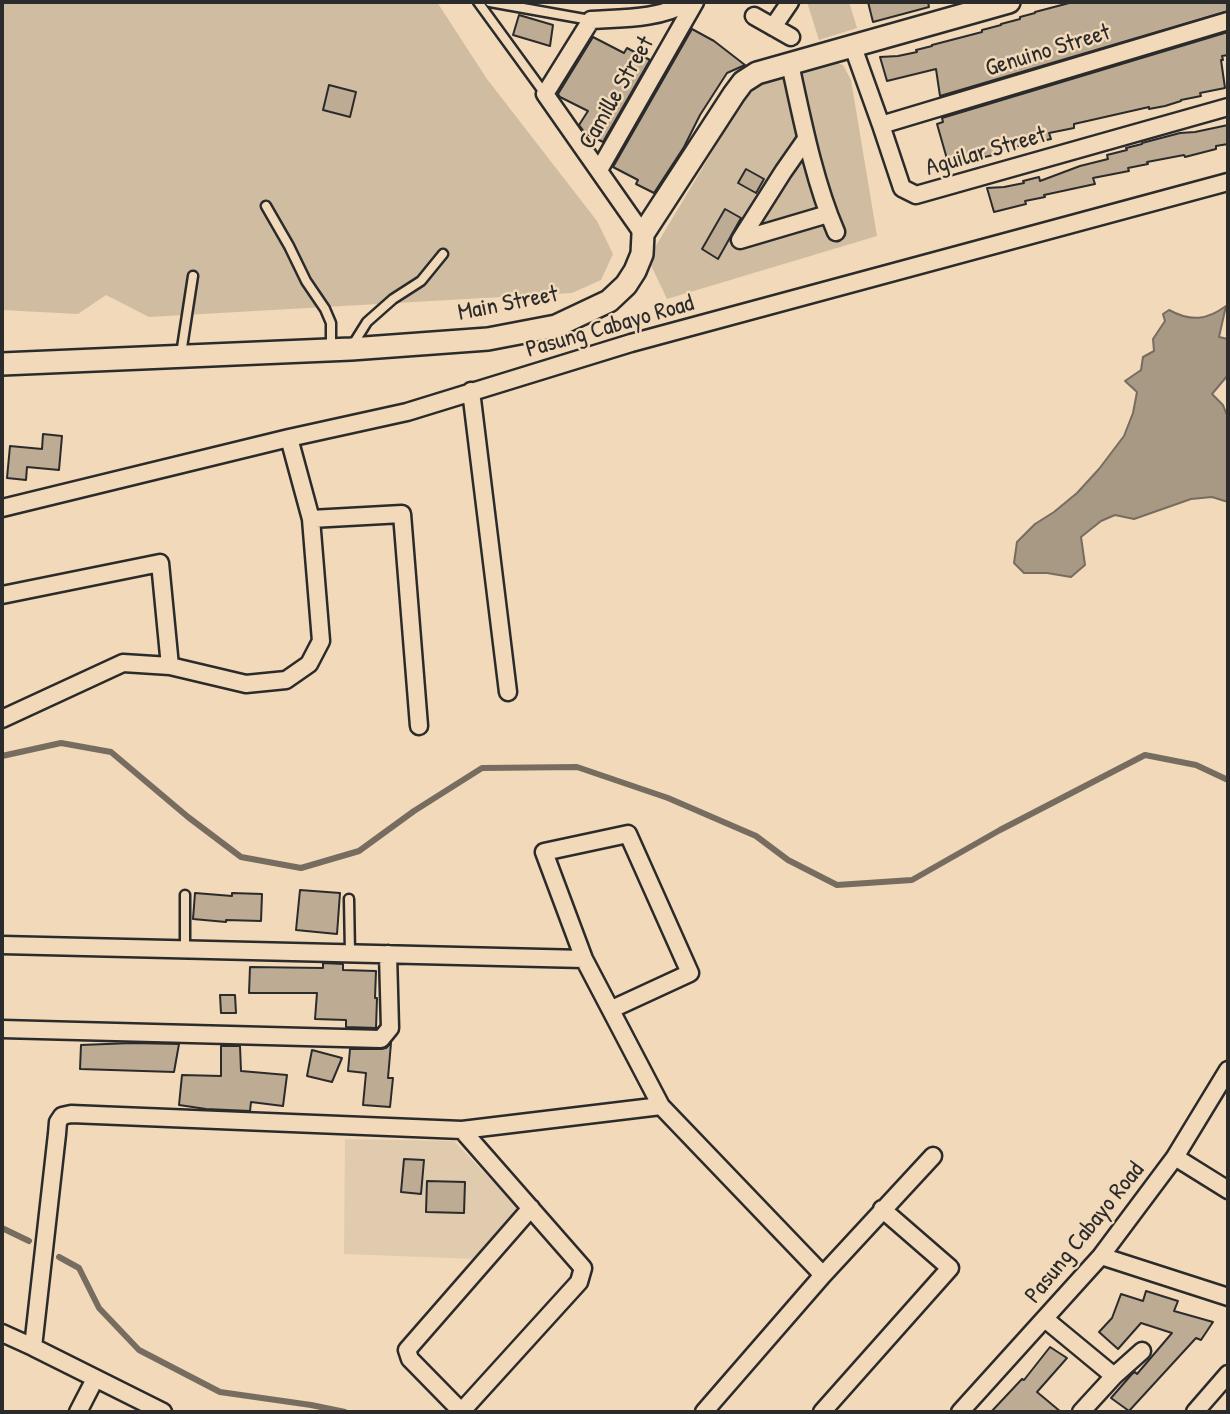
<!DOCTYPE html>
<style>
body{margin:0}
#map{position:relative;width:1230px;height:1414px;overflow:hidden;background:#f1d9b9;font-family:"Patrick Hand",sans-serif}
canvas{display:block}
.frame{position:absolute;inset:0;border:4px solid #2b2b2b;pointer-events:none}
</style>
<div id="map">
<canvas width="1230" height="1414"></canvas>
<div class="frame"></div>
</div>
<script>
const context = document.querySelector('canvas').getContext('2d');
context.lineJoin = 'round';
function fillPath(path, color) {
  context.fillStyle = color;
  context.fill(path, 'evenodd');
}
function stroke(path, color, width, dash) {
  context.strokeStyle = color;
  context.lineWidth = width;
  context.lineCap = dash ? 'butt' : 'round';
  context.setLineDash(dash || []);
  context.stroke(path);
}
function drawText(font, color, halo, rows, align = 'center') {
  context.font = font + ' "Patrick Hand",sans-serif';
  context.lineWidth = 5;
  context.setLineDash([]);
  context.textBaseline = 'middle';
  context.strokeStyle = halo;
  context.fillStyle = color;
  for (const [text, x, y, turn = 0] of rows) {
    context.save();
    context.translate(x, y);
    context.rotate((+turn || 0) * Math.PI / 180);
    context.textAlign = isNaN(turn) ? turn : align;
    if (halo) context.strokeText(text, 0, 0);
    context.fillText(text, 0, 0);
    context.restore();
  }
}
fillPath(new Path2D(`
 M 345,1139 L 454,1141 L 520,1210 L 476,1259 L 344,1254 Z`), '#e1cbae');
fillPath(new Path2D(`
 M 2,2 L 437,2 L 487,79 L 597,221 L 613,254 L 601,280 L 572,293 L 149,317 L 106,295 L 78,314 L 2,310 Z
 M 807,2 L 849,2 L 857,28 L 819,40 Z
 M 831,61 L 843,65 L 851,80 L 877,236 L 667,299 L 648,259 L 733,117 L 749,95 L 766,80 Z`), '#d0bda1');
const water = new Path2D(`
 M 1226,306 L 1219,337 L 1228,339 L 1228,375 L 1212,394 L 1223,405 L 1228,418 L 1228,502 L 1212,497 L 1191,499 L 1134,519 L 1115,515 L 1101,521 L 1081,537 L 1085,565 L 1071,577 L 1047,573 L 1024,573 L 1014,563 L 1017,542 L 1035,524 L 1054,512 L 1077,493 L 1099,469 L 1124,436 L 1133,413 L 1137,392 L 1125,381 L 1141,370 L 1143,357 L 1154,351 L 1153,339 L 1165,321 L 1163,314 L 1169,310 C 1191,322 1207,320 1226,306 Z`);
fillPath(water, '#a89984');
stroke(water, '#766d60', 2);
stroke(new Path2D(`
 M 2,756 L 61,743 L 111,752 L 188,817 L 241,857 L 301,868 L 359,851 L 414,811 L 482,768 L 577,767 L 668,798 L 756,836 L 788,860 L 837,885 L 912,880 L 1000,830 L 1145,755 L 1196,765 L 1228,780
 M 2,1228 L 29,1241
 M 59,1257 L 79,1268 L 99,1308 L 139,1350 L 220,1392 L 311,1405 L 345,1412`), '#766d60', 6);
const building = new Path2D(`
 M 868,2 L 928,2 L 929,7 L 873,22 Z
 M 1073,2 L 1228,2 L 1228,11 L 940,96 L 936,69 L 887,81 L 880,57 L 898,56 L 917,52 L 916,50 L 932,46 L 932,45 L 982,32 L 982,30 L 1001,25 L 1001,24 L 1020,19 L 1020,17 L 1035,13 L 1035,12 Z
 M 519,15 L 553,25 L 550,46 L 513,35 Z
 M 692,29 L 714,41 L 745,65 L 727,73 L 700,115 L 684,147 L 654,193 L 636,184 L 638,180 L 613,167 Z
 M 1228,32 L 1228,55 L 1222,56 L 1223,60 L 1221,60 L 1225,88 L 1200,93 L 1201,96 L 1181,100 L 1181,101 L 1165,106 L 1149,109 L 1149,107 L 1074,124 L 1074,128 L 1049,133 L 1051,139 L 1000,150 L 1001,153 L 949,166 L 937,124 L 943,122 L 942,118 Z
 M 593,37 L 624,53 L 627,48 L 650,60 L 603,142 L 585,133 L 579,125 L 588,111 L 560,97 L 558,94 Z
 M 329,85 L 356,92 L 350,117 L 323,110 Z
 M 1228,125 L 1228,144 L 1216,146 L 1216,149 L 1185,157 L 1184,155 L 1147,162 L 1148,164 L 1128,168 L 1129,171 L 1093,178 L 1095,184 L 1044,195 L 1045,197 L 1025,201 L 1026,204 L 994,212 L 987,188 L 1004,187 L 1024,183 L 1023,181 L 1039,177 L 1040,181 L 1080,166 L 1108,159 L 1107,155 L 1127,150 L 1126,148 L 1142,144 L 1142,143 L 1180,133 L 1195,132 Z
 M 746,169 L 764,179 L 756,193 L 738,183 Z
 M 725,209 L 741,218 L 718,259 L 702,249 Z
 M 43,434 L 62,436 L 59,470 L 27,467 L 26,480 L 7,478 L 10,446 L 42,449 Z
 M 300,890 L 340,893 L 337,934 L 296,930 Z
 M 195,893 L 232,896 L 232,893 L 262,894 L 261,921 L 226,920 L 226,922 L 193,919 Z
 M 323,963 L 343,964 L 343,970 L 376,971 L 375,998 L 377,998 L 376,1028 L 346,1027 L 346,1020 L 315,1019 L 317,993 L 249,993 L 250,967 L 323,968 Z
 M 220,995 L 235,995 L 236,1013 L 221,1013 Z
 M 132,1043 L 179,1044 L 174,1072 L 80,1069 L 81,1045 Z
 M 391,1043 L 388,1078 L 393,1078 L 390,1107 L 363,1105 L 366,1073 L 348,1071 L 350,1049 L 381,1049 L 386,1048 Z
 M 221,1046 L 240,1046 L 241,1071 L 287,1075 L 283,1106 L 251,1102 L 250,1111 L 206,1109 L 179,1105 L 182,1075 L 221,1076 Z
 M 312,1050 L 342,1058 L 332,1082 L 307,1076 Z
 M 404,1159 L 424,1160 L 421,1194 L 401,1192 Z
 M 427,1181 L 465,1182 L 464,1213 L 426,1212 Z
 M 1146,1291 L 1178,1301 L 1174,1311 L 1213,1322 L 1201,1340 L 1196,1338 L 1129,1411 L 1111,1398 L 1132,1374 L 1135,1372 L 1137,1374 L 1172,1333 L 1141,1323 L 1118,1349 L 1099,1332 L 1112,1318 L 1121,1294 L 1143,1301 Z
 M 1050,1347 L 1067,1358 L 1037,1392 L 1061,1412 L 991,1412 L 1022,1379 L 1024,1380 Z`);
fillPath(building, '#bdab94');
stroke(building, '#2b2b2b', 2);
const lane = new Path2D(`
 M 478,2 L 545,94
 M 490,2 L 590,20
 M 266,206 L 289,246 L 306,281 L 325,309 L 331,323 L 331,347
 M 352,346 L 367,322 L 393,299 L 421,281 L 443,254
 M 181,354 L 193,276
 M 349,899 L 350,953
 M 185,949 L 185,895`);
const street = new Path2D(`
 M 754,16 L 791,37
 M 773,27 L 790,2
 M 853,47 L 881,125 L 902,188 L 916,195 L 1228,107
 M 790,64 C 802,119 814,181 836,232
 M 881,125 L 1228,21
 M 806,139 L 783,172 L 740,240 L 828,214
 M 599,170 L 695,2
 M 643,234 L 545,94 L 591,20 C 625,18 659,19 689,2
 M 471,391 L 508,692
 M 2,508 L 289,438 L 407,412 L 631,343 L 1228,182
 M 311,519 L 402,514 L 419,726
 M 2,595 L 160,563 L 170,666
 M 2,719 L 123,663 L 170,666 L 246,684 L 286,680 L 309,664 L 321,641 L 311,519 L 289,438
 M 2,945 L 584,959
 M 612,1009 L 690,973 L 628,834 L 544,852 L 584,959 L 661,1106 L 823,1275
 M 2,1029 L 381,1039 L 390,1028 L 388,954
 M 1175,1157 L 1228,1190
 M 1101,1256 L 1228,1297
 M 1045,1319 L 1114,1376
 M 2,1333 L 33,1347 L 163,1412
 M 33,1347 L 57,1134 L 58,1122 L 62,1116 L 71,1114 L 462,1130 L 661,1106
 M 78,1412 L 95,1379
 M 461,1412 L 579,1282 L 583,1268 L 462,1130
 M 462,1412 L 410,1359 L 407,1350 L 531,1208
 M 704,1412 L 823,1275 L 933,1156
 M 822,1412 L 950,1268 L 882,1209
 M 960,1412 L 1101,1256 L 1175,1157 L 1228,1070
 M 1081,1412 L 1114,1376 L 1142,1351
 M 1195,1412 L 1228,1374`);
const secondary = new Path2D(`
 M 2,364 L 351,349 L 488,339 L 556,326 L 609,301 L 626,285 L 635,271 L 642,254 L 643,234 L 734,94 L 743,82 L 757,73 L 1009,2`);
stroke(lane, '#2b2b2b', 13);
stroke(street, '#2b2b2b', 21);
stroke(secondary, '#2b2b2b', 26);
stroke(lane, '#f1d9b9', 8);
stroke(street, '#f1d9b9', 16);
stroke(secondary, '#f1d9b9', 21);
drawText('24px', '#2b2b2b', '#f1d9b9', [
 ["Genuino Street",1048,51,-17],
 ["Camille Street",617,93,-60],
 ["Aguilar Street",986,152,-16],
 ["Main Street",508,304,-11],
 ["Pasung Cabayo Road",610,327,-16],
 ["Pasung Cabayo Road",1085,1233,-51]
]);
</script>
